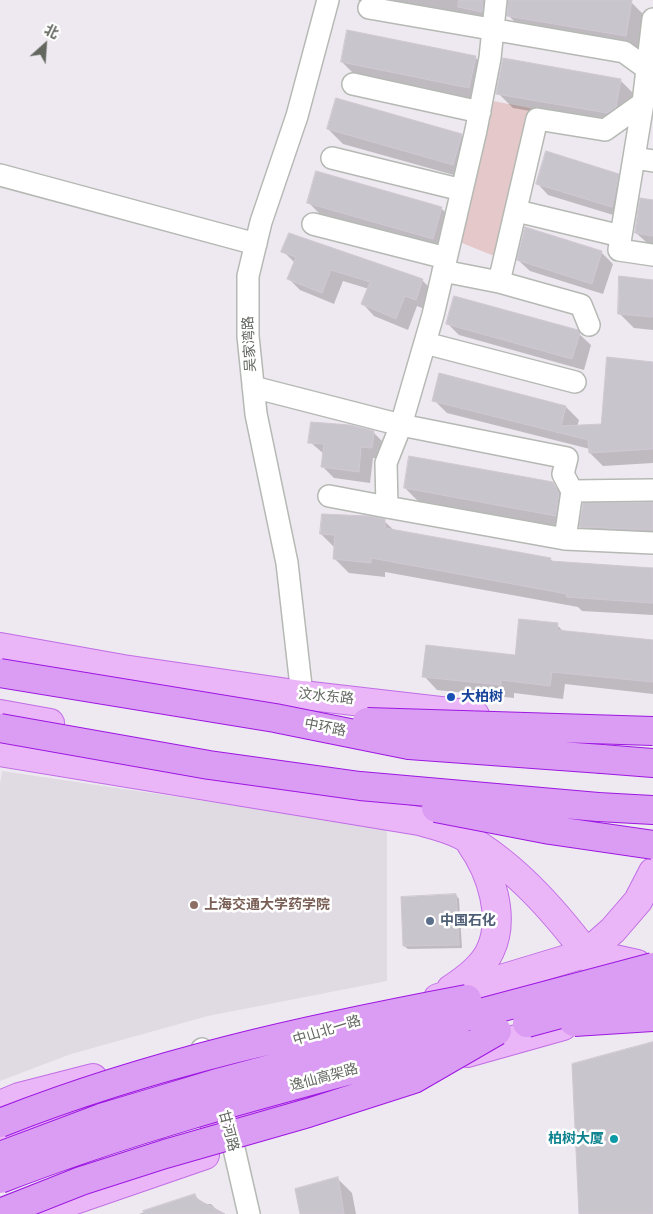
<!DOCTYPE html>
<meta charset="utf-8">
<style>
body{margin:0}
#map{position:relative;width:653px;height:1214px;overflow:hidden;background:#eee9f0;font-family:"DM Sans","Noto Sans SC",sans-serif}
canvas{display:block}
.north{position:absolute;left:20px;top:20px;width:50px;height:50px;-webkit-text-stroke:4px #fff;paint-order:stroke;rotate:26deg;font-size:14px;font-weight:700;line-height:20px;text-align:center;color:#636760}
.north::after{content:'';display:block;margin:auto;width:18px;height:22px;background:#636760;clip-path:polygon(50% 0,100% 100%,50% 72%,0 100%)}
</style>
<div id="map">
<canvas width="653" height="1214"></canvas>
<div class="north">北</div>
</div>
<script>
const context = document.querySelector('canvas').getContext('2d');
context.lineJoin = 'round';
function fillPath(path, color) {
  context.fillStyle = color;
  context.fill(path, 'evenodd');
}
function stroke(path, color, width, dash) {
  context.strokeStyle = color;
  context.lineWidth = width;
  context.lineCap = dash ? 'butt' : 'round';
  context.setLineDash(dash || []);
  context.stroke(path);
}
function drawText(font, color, halo, rows, align = 'center') {
  context.font = font + ' "DM Sans","Noto Sans SC",sans-serif';
  context.lineWidth = 5;
  context.setLineDash([]);
  context.textBaseline = 'middle';
  context.strokeStyle = halo;
  context.fillStyle = color;
  for (const [text, x, y, turn = 0] of rows) {
    context.save();
    context.translate(x, y);
    context.rotate((+turn || 0) * Math.PI / 180);
    context.textAlign = isNaN(turn) ? turn : align;
    if (halo) context.strokeText(text, 0, 0);
    context.fillText(text, 0, 0);
    context.restore();
  }
}
fillPath(new Path2D(`
 M 2,771 L 387,828 L 387,981 L 208,1016 L 71,1054 L 0,1081 L 0,784 Z`), '#e0dae3');
fillPath(new Path2D(`
 M 493,101 L 535,109 L 499,258 L 457,241 Z`), '#e5c8c9');
fillPath(new Path2D(`
 M 358,0 L 620,0 L 631,2 L 646,17 L 640,50 L 523,30 L 508,15 L 509,3 L 500,8 L 497,27 L 362,4 Z
 M 475,57 L 490,72 L 484,102 L 357,77 L 342,62 Z
 M 620,80 L 635,95 L 623,127 L 513,108 L 498,93 Z
 M 328,129 L 461,135 L 476,150 L 468,179 L 343,144 Z
 M 618,175 L 629,187 L 623,218 L 548,195 L 537,183 Z
 M 653,201 L 653,248 L 636,233 Z
 M 308,202 L 441,208 L 456,223 L 448,253 L 323,217 Z
 M 283,251 L 422,280 L 434,292 L 427,310 L 417,306 L 408,330 L 374,316 L 363,304 L 369,289 L 343,281 L 334,304 L 300,290 L 288,278 L 295,263 Z
 M 601,252 L 613,264 L 603,294 L 530,271 L 518,260 Z
 M 653,282 L 653,330 L 634,328 L 619,313 Z
 M 447,323 L 577,332 L 591,345 L 584,370 L 459,335 Z
 M 653,363 L 653,463 L 603,466 L 590,453 L 590,449 L 447,413 L 434,400 L 566,407 L 579,420 L 577,427 L 602,425 Z
 M 373,432 L 385,444 L 383,459 L 373,458 L 370,483 L 334,478 L 323,467 L 324,454 L 310,442 Z
 M 553,484 L 568,499 L 570,530 L 420,503 L 405,488 Z
 M 653,504 L 653,544 L 596,542 L 581,527 Z
 M 384,521 L 395,531 L 550,559 L 554,562 L 653,569 L 653,615 L 582,611 L 578,607 L 385,572 L 385,577 L 349,573 L 334,558 L 335,548 L 321,534 Z
 M 557,625 L 564,632 L 653,641 L 653,694 L 565,684 L 563,699 L 514,693 L 514,698 L 437,690 L 424,676 L 516,656 Z
 M 456,895 L 459,899 L 462,948 L 408,949 L 404,946 Z
 M 337,1178 L 352,1193 L 356,1214 L 301,1214 Z
 M 195,1196 L 204,1204 L 211,1204 L 221,1214 L 139,1214 Z`), '#0003');
const building = new Path2D(`
 M 459,0 L 483,0 L 482,12 L 458,7 Z
 M 508,0 L 632,0 L 626,36 L 507,16 Z
 M 347,30 L 476,56 L 469,88 L 341,62 Z
 M 503,58 L 621,79 L 616,107 L 607,113 L 496,94 Z
 M 336,98 L 462,134 L 453,165 L 327,129 Z
 M 546,151 L 619,174 L 612,207 L 536,184 Z
 M 316,171 L 442,207 L 433,239 L 307,203 Z
 M 640,198 L 653,200 L 653,236 L 635,233 Z
 M 525,227 L 602,251 L 592,284 L 517,260 Z
 M 289,233 L 423,279 L 416,300 L 405,296 L 396,319 L 361,304 L 370,282 L 331,270 L 322,293 L 287,279 L 296,257 L 281,252 Z
 M 619,276 L 653,280 L 653,317 L 618,314 Z
 M 454,296 L 578,330 L 580,333 L 572,359 L 446,324 Z
 M 607,357 L 653,362 L 653,449 L 589,453 L 588,440 L 432,401 L 439,373 L 566,406 L 561,426 L 601,424 Z
 M 311,422 L 350,425 L 374,431 L 372,448 L 361,447 L 359,472 L 321,467 L 324,444 L 308,443 Z
 M 409,456 L 553,482 L 559,493 L 556,516 L 404,488 Z
 M 653,502 L 653,530 L 579,527 L 583,503 Z
 M 322,514 L 368,516 L 385,519 L 385,528 L 551,558 L 550,561 L 653,568 L 653,603 L 566,597 L 567,594 L 371,558 L 371,563 L 333,559 L 335,535 L 320,534 Z
 M 519,619 L 558,623 L 557,630 L 653,640 L 653,682 L 552,672 L 550,686 L 501,680 L 501,685 L 422,677 L 426,645 L 515,655 Z
 M 456,894 L 459,945 L 403,946 L 401,897 Z
 M 653,1042 L 653,1214 L 579,1214 L 572,1064 Z
 M 338,1177 L 344,1214 L 300,1214 L 295,1189 Z
 M 195,1194 L 197,1199 L 225,1214 L 144,1214 L 143,1211 Z`);
fillPath(building, '#c9c5cc');
stroke(building, '#d0c7d4', 1);
const minor = new Path2D(`
 M 369,8 L 624,52 L 646,68 L 653,69
 M 353,84 L 480,112
 M 332,158 L 462,190
 M 634,158 L 653,161
 M 0,175 L 256,244
 M 517,211 L 621,236 L 643,103
 M 313,224 L 446,258
 M 621,236 L 619,250 L 653,255
 M 443,271 L 499,282 L 537,119 L 605,130 L 643,103 L 653,19
 M 499,282 L 581,305 L 589,325
 M 425,343 L 575,382
 M 253,387 L 401,425 L 433,315 L 476,130 L 490,58 L 496,0
 M 572,491 L 565,539 L 653,543
 M 329,496 L 387,507
 M 565,539 L 387,507 L 386,463 L 401,425 L 567,458 L 563,474 L 572,491 L 653,490
 M 302,695 L 287,563 L 256,414 L 248,336 L 248,276 L 261,222 L 297,116 L 328,0
 M 202,1049 L 227,1118 L 249,1214`);
const major = new Path2D(`
 M 0,647 L 123,669 L 302,695 L 475,715
 M 0,714 L 50,723
 M 0,752 L 419,821 C 434,825 449,828 463,836 C 517,866 560,917 596,966
 M 587,953 L 637,964
 M 451,989 C 465,980 483,966 490,951 C 506,918 491,872 471,844
 M 438,998 L 587,953 L 613,930 L 638,901 L 653,872
 M 467,1053 L 563,1026
 M 0,1105 L 19,1097 L 93,1078
 M 214,1122 L 394,1073
 M 0,1140 L 193,1071
 M 34,1214 L 205,1155`);
const highway = new Path2D(`
 M 602,759 L 653,763
 M 598,807 L 653,810`);
stroke(minor, '#b5b9b3', 24);
stroke(major, '#c06de5', 30);
stroke(highway, '#9d17e2', 30);
stroke(minor, '#fff', 21);
stroke(major, '#ebb6f8', 28);
stroke(highway, '#db9cf3', 28);
const highwayBridge = new Path2D(`
 M 0,673 L 275,718 L 409,745 L 602,759
 M 367,722 L 653,731
 M 0,728 L 209,765 L 360,786 L 598,807
 M 436,808 L 550,830 L 653,845
 M 574,1022 L 653,1017
 M 527,1023 L 653,989
 M 0,1123 C 151,1063 308,1029 467,999
 M 0,1156 L 101,1118 L 221,1082 L 653,967
 M 0,1179 C 149,1121 304,1083 459,1041
 M 0,1213 L 81,1181 L 165,1154 L 308,1113 L 414,1079 L 497,1031`);
stroke(highwayBridge, '#9d17e2', 30, []);
stroke(highwayBridge, '#db9cf3', 28);
for (const [x, y, r, color] of [
 [451,697,5,"#1a4fb4"],
 [194,905,5,"#8d6e63"],
 [430,921,5,"#5c6f8a"],
 [614,1139,5,"#0f9aa8"]
]) {
  const dot = new Path2D();
  dot.arc(x, y, r, 0, 2 * Math.PI);
  context.fillStyle = color;
  context.fill(dot);
  stroke(dot, '#fff', 2);
}
drawText('14px', '#636760', '#fff', [
 ["吴家湾路",250,344,-93],
 ["汶水东路",326,697,6],
 ["中环路",325,728,11],
 ["中山北一路",327,1031,-17],
 ["逸仙高架路",324,1078,-15],
 ["甘河路",228,1131,75]
]);
drawText('bold 14px', '#164399', '#fff', [
 ["大柏树",461,697]
], 'left');
drawText('bold 14px', '#785e54', '#fff', [
 ["上海交通大学药学院",204,905]
], 'left');
drawText('bold 14px', '#4e5e75', '#fff', [
 ["中国石化",440,921]
], 'left');
drawText('bold 14px', '#0d838f', '#fff', [
 ["柏树大厦",604,1139]
], 'right');
</script>
